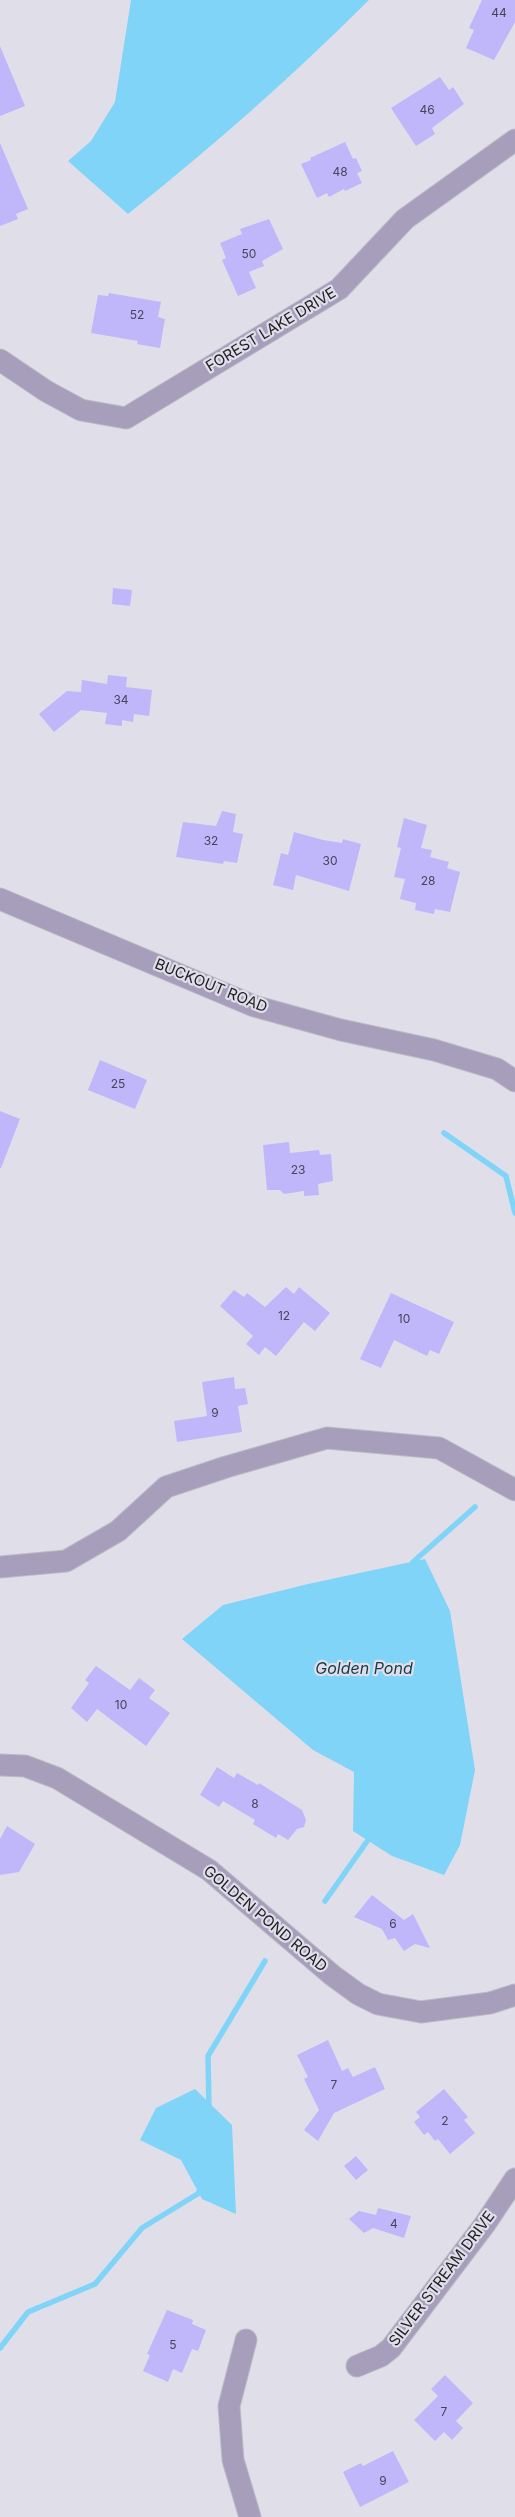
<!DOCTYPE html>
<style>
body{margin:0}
canvas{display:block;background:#dfdee9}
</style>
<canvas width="515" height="2517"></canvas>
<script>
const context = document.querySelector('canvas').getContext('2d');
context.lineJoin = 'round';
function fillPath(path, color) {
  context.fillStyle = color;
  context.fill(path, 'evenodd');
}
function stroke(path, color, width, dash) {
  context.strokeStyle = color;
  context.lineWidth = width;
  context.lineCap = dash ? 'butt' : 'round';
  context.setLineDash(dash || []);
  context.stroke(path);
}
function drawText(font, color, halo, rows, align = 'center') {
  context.font = font + ' Inter,sans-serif';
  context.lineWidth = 4.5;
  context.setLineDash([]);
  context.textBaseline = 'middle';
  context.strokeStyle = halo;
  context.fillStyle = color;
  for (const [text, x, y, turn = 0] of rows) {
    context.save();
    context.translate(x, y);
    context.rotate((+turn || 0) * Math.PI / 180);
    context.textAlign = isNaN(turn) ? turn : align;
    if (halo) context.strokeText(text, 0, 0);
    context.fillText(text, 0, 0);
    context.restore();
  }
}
fillPath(new Path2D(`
 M 131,0 L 369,0 C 293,76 212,147 128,214 L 68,161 L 91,141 L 115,102 Z
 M 425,1559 L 450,1611 L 475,1770 L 460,1845 L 444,1875 L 392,1856 L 353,1831 L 354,1772 L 313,1750 L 182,1639 L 223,1605 L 308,1584 Z
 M 195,2089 L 232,2125 L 236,2214 L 202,2199 L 181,2160 L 140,2140 L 156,2108 Z`), '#80d4f7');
stroke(new Path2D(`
 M 444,1133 L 506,1176 L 515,1213
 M 411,1569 L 413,1562 L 475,1507
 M 325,1901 L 368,1840 L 369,1834
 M 209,2110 L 208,2056 L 265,1961
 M 0,2348 L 28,2312 L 95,2284 L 142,2228 L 199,2193 L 200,2186`), '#80d4f7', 5.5);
fillPath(new Path2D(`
 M 482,0 L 515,0 L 515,22 L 494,60 L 466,48 L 474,30 L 469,28 Z
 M 0,46 L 25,106 L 0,116 Z
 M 440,77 L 449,90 L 453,87 L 464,104 L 432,128 L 435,134 L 416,146 L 391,108 Z
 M 345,142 L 353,159 L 356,158 L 362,171 L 357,173 L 362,183 L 345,191 L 344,189 L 329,197 L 327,193 L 317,198 L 301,164 L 311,160 L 310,158 Z
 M 0,143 L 28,209 L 16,214 L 18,219 L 0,226 Z
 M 269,219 L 283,249 L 262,261 L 264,266 L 249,272 L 256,288 L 238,296 L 222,260 L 226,258 L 220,243 L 242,234 L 240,229 Z
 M 109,293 L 161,302 L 158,317 L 165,319 L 160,348 L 137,344 L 138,341 L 91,333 L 98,295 L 108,296 Z
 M 113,588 L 132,590 L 130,606 L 112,604 Z
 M 108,675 L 127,677 L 126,687 L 152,690 L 149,716 L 134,714 L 133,722 L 122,720 L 122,726 L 105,724 L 107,713 L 81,710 L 54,732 L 39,714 L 67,691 L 81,692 L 82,680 L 107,684 Z
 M 222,811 L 236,814 L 233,832 L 243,834 L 237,863 L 224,861 L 223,864 L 176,857 L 183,822 L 216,826 Z
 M 404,818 L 427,825 L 421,848 L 432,850 L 430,857 L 449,862 L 447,868 L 460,872 L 450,912 L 435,909 L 434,914 L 415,910 L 416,903 L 400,899 L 405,879 L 394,877 L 401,848 L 397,847 Z
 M 294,832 L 323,840 L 342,843 L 343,839 L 361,844 L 349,891 L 296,875 L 293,890 L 273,885 L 281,853 L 288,855 Z
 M 100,1060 L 147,1080 L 135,1109 L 88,1090 Z
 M 0,1111 L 20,1119 L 1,1168 L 0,1168 Z
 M 289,1142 L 290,1153 L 319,1150 L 320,1155 L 331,1154 L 333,1181 L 318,1184 L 319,1195 L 304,1196 L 304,1191 L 284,1194 L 280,1190 L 267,1190 L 263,1145 Z
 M 286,1287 L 294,1294 L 299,1287 L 330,1313 L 315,1331 L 304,1322 L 276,1356 L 265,1347 L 259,1355 L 246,1344 L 253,1336 L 220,1306 L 234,1290 L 244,1297 L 247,1293 L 265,1307 Z
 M 391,1293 L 454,1322 L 439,1354 L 430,1350 L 427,1356 L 394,1340 L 381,1368 L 360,1359 Z
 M 234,1377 L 235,1389 L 245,1388 L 248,1404 L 238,1406 L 242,1432 L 177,1442 L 174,1421 L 207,1416 L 202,1382 Z
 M 96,1666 L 130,1690 L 139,1678 L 155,1690 L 149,1698 L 170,1713 L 146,1746 L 97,1709 L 87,1722 L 71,1708 L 89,1683 L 85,1680 Z
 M 217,1767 L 234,1778 L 237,1773 L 258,1785 L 259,1783 L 302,1810 L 306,1820 L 304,1827 L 297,1829 L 288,1840 L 278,1834 L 276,1838 L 253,1824 L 255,1820 L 223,1801 L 219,1807 L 200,1795 Z
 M 7,1826 L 35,1844 L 19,1872 L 0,1875 L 0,1839 Z
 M 372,1895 L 404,1920 L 413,1914 L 430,1948 L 415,1944 L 404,1951 L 395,1938 L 388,1940 L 382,1929 L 354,1917 Z
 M 328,2040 L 342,2071 L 348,2068 L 353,2077 L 375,2067 L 385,2089 L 334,2113 L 318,2141 L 304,2130 L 319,2110 L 304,2079 L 308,2077 L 297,2055 Z
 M 444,2089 L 468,2117 L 464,2120 L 475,2133 L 450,2154 L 438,2139 L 435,2141 L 428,2132 L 424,2135 L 414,2122 L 420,2117 L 416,2112 Z
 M 356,2156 L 368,2170 L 356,2180 L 344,2166 Z
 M 378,2208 L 411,2216 L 404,2238 L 373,2228 L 364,2233 L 349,2219 L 359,2211 L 376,2215 Z
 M 167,2310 L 193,2320 L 192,2324 L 206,2330 L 198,2351 L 192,2349 L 182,2373 L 173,2369 L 168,2382 L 143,2371 L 150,2355 L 147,2354 Z
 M 445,2375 L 473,2403 L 456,2421 L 463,2428 L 452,2440 L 444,2432 L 435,2441 L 414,2420 L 438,2396 L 431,2389 Z
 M 393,2451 L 409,2482 L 360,2507 L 343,2472 L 361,2463 L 363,2466 Z`), '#c0b7fb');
const minor = new Path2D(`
 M 0,360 L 46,391 L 81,410 L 126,418 L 339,289 L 405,219 L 515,140
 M 0,899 L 254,1006 L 341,1030 L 434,1050 L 497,1069 L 515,1081
 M 0,1567 L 66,1561 L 118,1531 L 166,1487 L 226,1467 L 327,1438 L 439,1448 L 515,1490
 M 0,1765 L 25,1766 L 57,1778 L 209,1870 L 332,1975 L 358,1994 L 378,2004 L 421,2012 L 490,2003 L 515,1995
 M 246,2340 L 229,2406 L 233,2460 L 250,2517
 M 357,2366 L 381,2356 L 391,2348 L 485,2224 L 515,2179`);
stroke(minor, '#bcbbc5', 23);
stroke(minor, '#a79ebb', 21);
drawText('12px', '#464458', null, [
 ["44",499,13],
 ["46",427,110],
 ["48",340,172],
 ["50",249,254],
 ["52",137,315],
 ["34",121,700],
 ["32",211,841],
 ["30",330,861],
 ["28",428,881],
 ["25",118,1084],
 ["23",298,1170],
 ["12",284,1316],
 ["10",404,1319],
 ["9",215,1413],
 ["10",121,1705],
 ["8",255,1804],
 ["6",393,1924],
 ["7",334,2085],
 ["2",445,2121],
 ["4",394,2224],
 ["5",173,2345],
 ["7",444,2412],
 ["9",383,2481]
]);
drawText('15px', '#1e1e22', '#dfdee9', [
 ["FOREST LAKE DRIVE",271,330,-31],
 ["BUCKOUT ROAD",211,986,22],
 ["GOLDEN POND ROAD",265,1919,40],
 ["SILVER STREAM DRIVE",442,2279,-53]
]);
drawText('italic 16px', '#153b4a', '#dfdee9', [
 ["Golden Pond",364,1669]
]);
</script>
